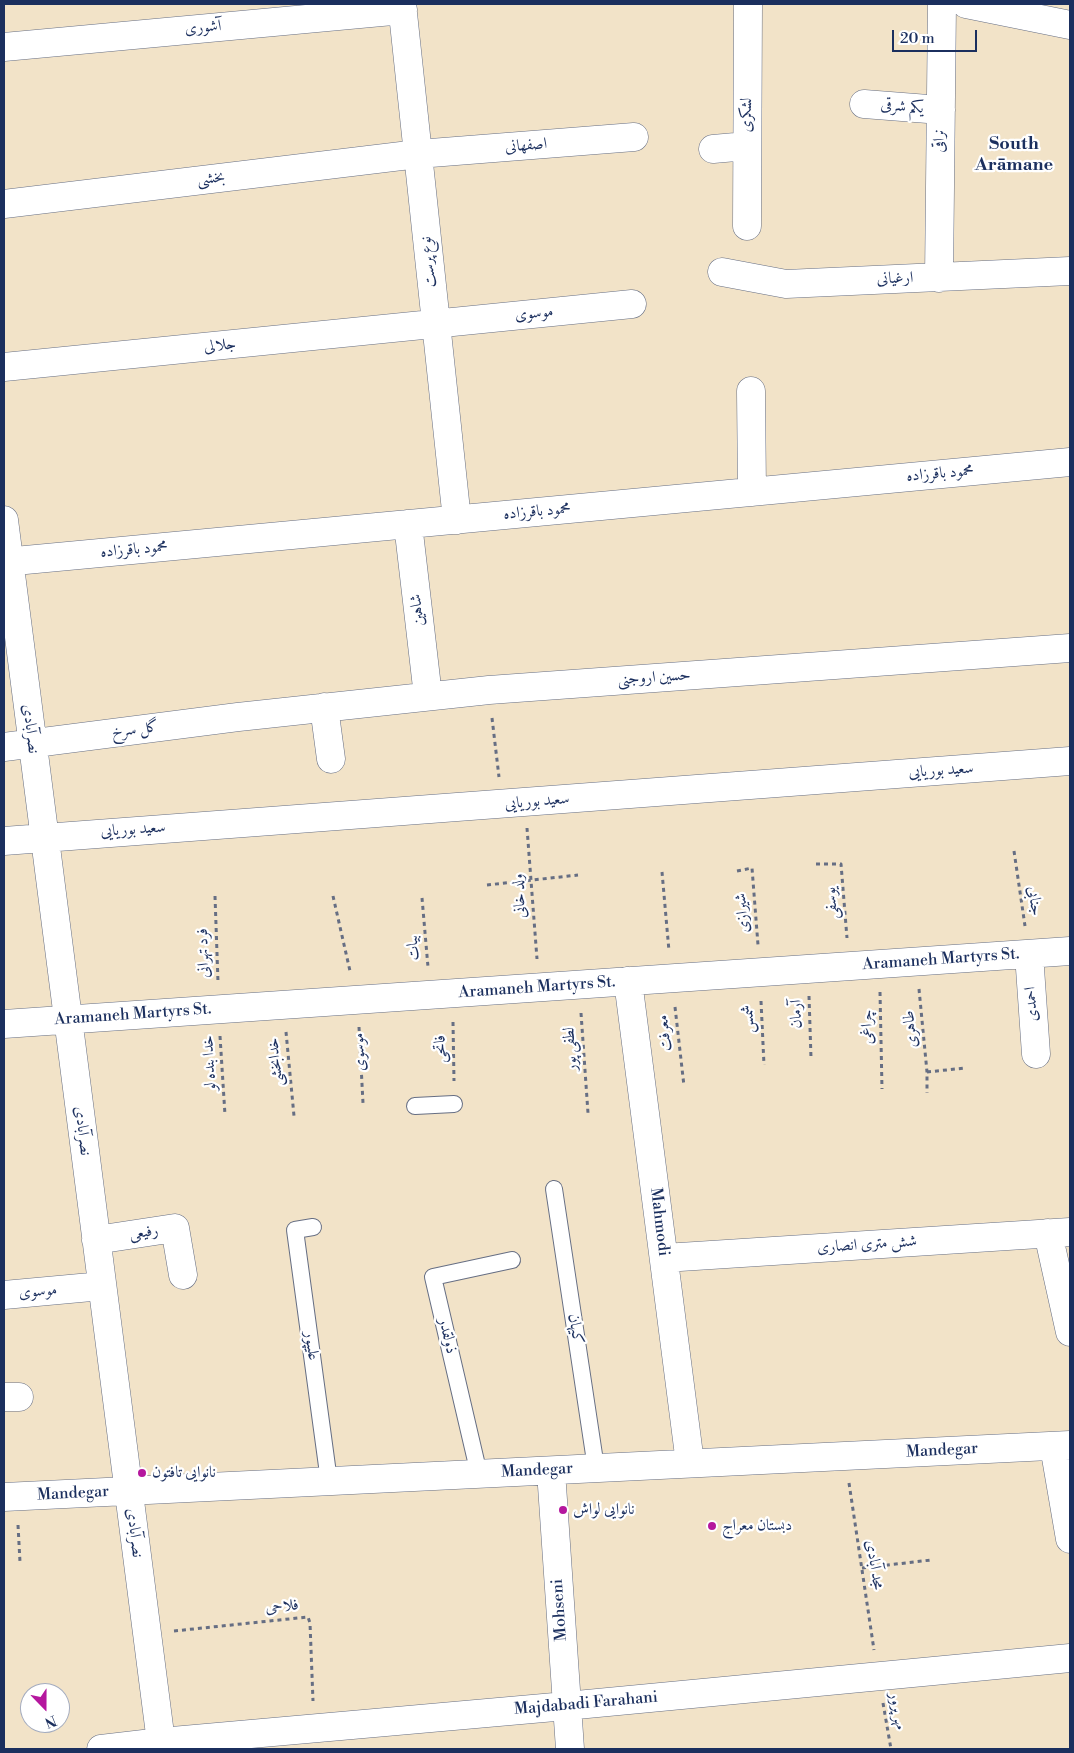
<!DOCTYPE html>
<meta charset="utf-8">
<style>
body{margin:0}
#map{position:relative;width:1074px;height:1753px;overflow:hidden;background:#f2e3c8;font-family:"Libre Bodoni",serif}
canvas{display:block}
.frame{position:absolute;inset:0;border:5px solid #1b2f5e;pointer-events:none}
.north{position:absolute;left:20px;top:1683px;width:50px;height:50px;box-sizing:border-box;background:#fff;border:1px solid #a4acbf;border-radius:50%;rotate:158deg;font-size:14px;font-weight:700;line-height:20px;text-align:center;color:#1b2f5e}
.north::after{content:'';display:block;margin:auto;width:18px;height:22px;background:#b5179e;clip-path:polygon(50% 0,100% 100%,50% 72%,0 100%)}
.scale{position:absolute;left:892px;top:30px;width:85px;height:22px;box-sizing:border-box;border:2px solid #1b2f5e;border-top:0;padding-left:6px;font-size:15px;line-height:18px;white-space:nowrap;color:#1b2f5e;-webkit-text-stroke:4px #fff;paint-order:stroke}
</style>
<div id="map">
<canvas width="1074" height="1753"></canvas>
<div class="frame"></div>
<div class="north">N</div>
<div class="scale">20 m</div>
</div>
<script>
const context = document.querySelector('canvas').getContext('2d');
context.lineJoin = 'round';
function stroke(path, color, width, dash) {
  context.strokeStyle = color;
  context.lineWidth = width;
  context.lineCap = dash ? 'butt' : 'round';
  context.setLineDash(dash || []);
  context.stroke(path);
}
function drawText(font, color, halo, rows, align = 'center') {
  context.font = font + ' "Libre Bodoni",Amiri,serif';
  context.lineWidth = 4.5;
  context.setLineDash([]);
  context.textBaseline = 'middle';
  context.strokeStyle = halo;
  context.fillStyle = color;
  for (const [text, x, y, turn = 0] of rows) {
    context.save();
    context.translate(x, y);
    context.rotate((+turn || 0) * Math.PI / 180);
    context.textAlign = isNaN(turn) ? turn : align;
    if (halo) context.strokeText(text, 0, 0);
    context.fillText(text, 0, 0);
    context.restore();
  }
}
const service = new Path2D(`
 M 415,1106 L 454,1104
 M 554,1189 L 596,1468
 M 313,1227 L 295,1230 L 329,1481
 M 479,1474 L 433,1277 L 512,1260`);
const minor = new Path2D(`
 M 402,4 L 457,520
 M 966,4 L 1070,25
 M 4,47 L 403,10
 M 864,104 L 941,110
 M 713,149 L 747,146
 M 4,204 L 418,154 L 634,137
 M 747,226 L 748,4
 M 722,272 L 786,284 L 1070,271
 M 939,278 L 942,4
 M 4,367 L 632,304
 M 751,391 L 752,492
 M 4,520 L 161,1742
 M 408,524 L 428,696
 M 4,562 L 1070,462
 M 324,707 L 331,759
 M 4,747 L 238,717 L 489,690 L 1070,648
 M 4,841 L 1070,761
 M 1029,954 L 1036,1054
 M 628,981 L 690,1463
 M 4,1024 L 1070,951
 M 1048,1233 L 1070,1332
 M 96,1240 L 175,1228 L 183,1275
 M 664,1258 L 1070,1232
 M 4,1295 L 102,1286
 M 4,1397 L 19,1397
 M 1054,1446 L 1070,1539
 M 551,1471 L 570,1749
 M 4,1497 L 1070,1445
 M 101,1749 L 161,1742 L 566,1706 L 1070,1658`);
stroke(service, '#666e83', 18);
stroke(minor, '#666e83', 29);
stroke(new Path2D(`
 M 492,718 L 499,777
 M 527,828 L 537,959
 M 1014,851 L 1025,926
 M 816,864 L 841,864 L 847,938
 M 737,871 L 752,868 L 758,945
 M 662,872 L 669,951
 M 487,885 L 578,875
 M 215,896 L 218,982
 M 333,896 L 350,971
 M 422,898 L 428,967
 M 919,989 L 927,1072 L 927,1093
 M 880,992 L 882,1089
 M 809,996 L 811,1058
 M 761,1001 L 764,1065
 M 675,1007 L 684,1086
 M 581,1013 L 588,1113
 M 453,1022 L 454,1081
 M 359,1027 L 363,1103
 M 286,1032 L 294,1116
 M 220,1036 L 225,1115
 M 927,1072 L 965,1068
 M 849,1483 L 874,1650
 M 18,1525 L 20,1562
 M 862,1568 L 931,1560
 M 174,1631 L 308,1617 L 310,1623 L 313,1701
 M 883,1703 L 891,1749`), '#666e83', 3, [4, 4]);
stroke(service, '#fff', 16);
stroke(minor, '#fff', 28);
for (const [x, y, r, color] of [
 [142,1473,5,"#b5179e"],
 [563,1510,5,"#b5179e"],
 [712,1526,5,"#b5179e"]
]) {
  const dot = new Path2D();
  dot.arc(x, y, r, 0, 2 * Math.PI);
  context.fillStyle = color;
  context.fill(dot);
  stroke(dot, '#fff', 2);
}
drawText('16px', '#1b2f5e', '#fff', [
 ["آشوری",203,28,-5],
 ["یکم شرقی",902,107,5],
 ["لشکری",747,115,-89],
 ["نراقی",940,141,-89],
 ["اصفهانی",526,146,-5],
 ["بخشی",211,179,-7],
 ["نوع پرست",429,262,-96],
 ["ارغیانی",895,279,-2],
 ["موسوی",534,314,-6],
 ["جلالی",220,346,-6],
 ["محمود باقرزاده",940,474,-5],
 ["محمود باقرزاده",537,512,-5],
 ["محمود باقرزاده",134,550,-5],
 ["شاهین",418,610,-97],
 ["حسین اروجنی",654,678,-4],
 ["نصرآبادی",30,729,83],
 ["گل سرخ",135,730,-7],
 ["سعید بوریایی",941,771,-4],
 ["سعید بوریایی",537,802,-5],
 ["سعید بوریایی",133,830,-4],
 ["ولد خانی",520,896,-94],
 ["جنابی",1034,901,82],
 ["یوسفی",832,903,-94],
 ["شیرازی",743,913,-95],
 ["بیات",414,948,-95],
 ["فرد تهرانی",204,953,-92],
 ["Aramaneh Martyrs St.",941,960,-4],
 ["Aramaneh Martyrs St.",537,988,-4],
 ["احمدی",1032,1004,-94],
 ["آرمان",797,1014,-91],
 ["Aramaneh Martyrs St.",133,1015,-4],
 ["شمس",749,1019,-92],
 ["چراغی",868,1027,-91],
 ["طاهری",911,1029,-96],
 ["معرفت",665,1033,-96],
 ["فاتحی",441,1049,-91],
 ["لطفی پور",571,1049,-94],
 ["موسوی",360,1052,-93],
 ["خدابخشی",276,1062,-96],
 ["خدا بنده لو",210,1063,-93],
 ["نصرآبادی",82,1131,83],
 ["Mahmodi",659,1222,83],
 ["رفیعی",144,1233,-8],
 ["شش متری انصاری",867,1245,-4],
 ["موسوی",38,1292,-5],
 ["کیهان",575,1329,81],
 ["ذولقدر",447,1336,77],
 ["علیپور",311,1346,82],
 ["Mandegar",942,1451,-3],
 ["Mandegar",537,1471,-3],
 ["Mandegar",73,1494,-3],
 ["نصرآبادی",134,1533,83],
 ["مجد آبادی",874,1565,81],
 ["فلاحی",282,1607,-5],
 ["Mohseni",560,1610,-94],
 ["Majdabadi Farahani",586,1704,-5],
 ["مهر پرور",897,1711,80]
]);
drawText('16px', '#1b2f5e', '#fff', [
 ["نانوایی تافتون",152,1473],
 ["نانوایی لواش",573,1510],
 ["دبستان معراج",722,1526]
], 'left');
drawText('bold 18px', '#1b2f5e', '#fff', [
 ["South",1014,145],
 ["Arāmane",1014,166]
]);
</script>
